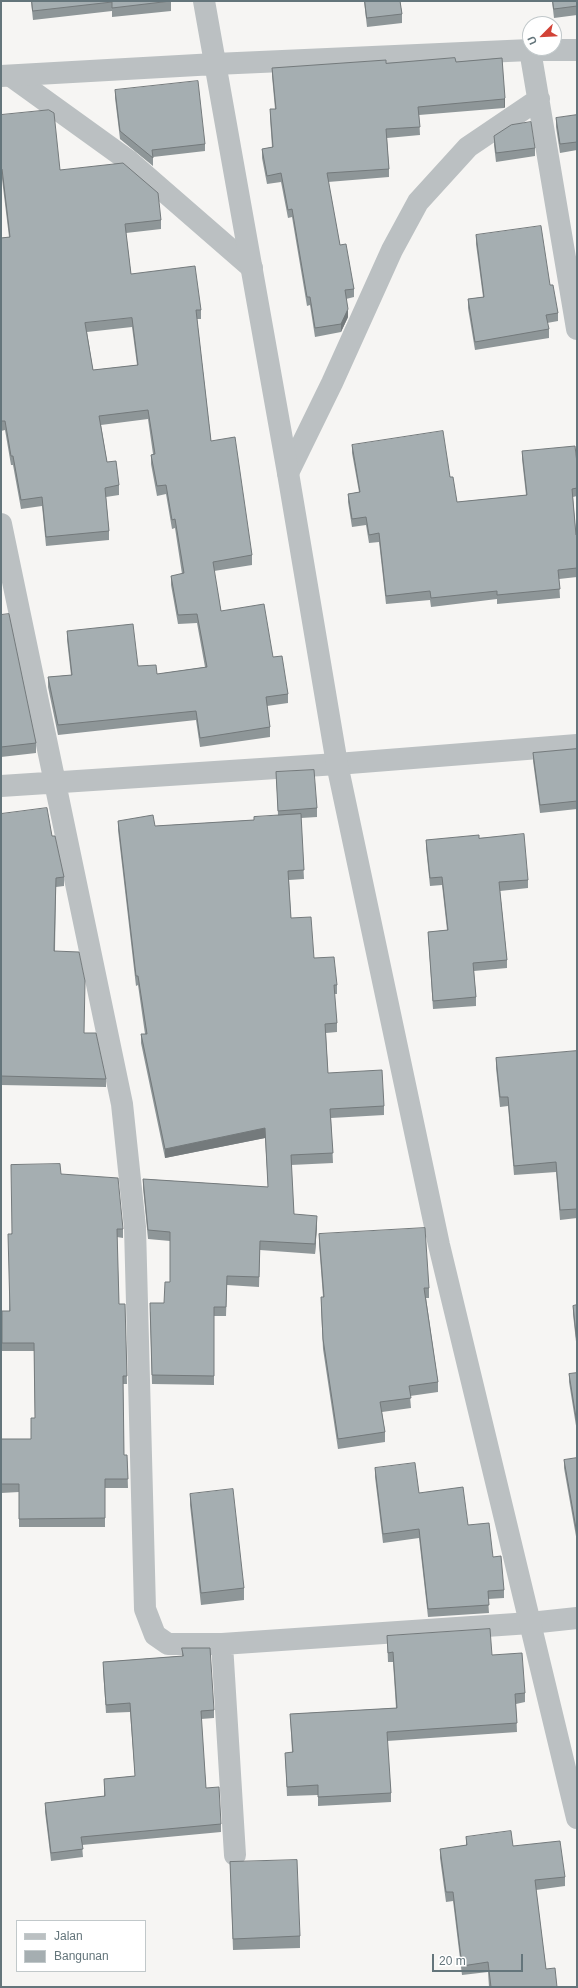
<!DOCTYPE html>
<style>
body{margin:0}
#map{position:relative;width:578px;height:1988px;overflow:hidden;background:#f6f5f3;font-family:Arial,sans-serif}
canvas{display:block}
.frame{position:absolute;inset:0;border:2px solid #64757b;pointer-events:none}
.legend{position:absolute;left:16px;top:1920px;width:130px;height:52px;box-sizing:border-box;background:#fff;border:1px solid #c1c8ca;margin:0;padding:5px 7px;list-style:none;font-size:12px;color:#64757b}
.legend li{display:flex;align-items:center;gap:8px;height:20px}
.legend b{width:20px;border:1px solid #c1c8ca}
.north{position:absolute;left:522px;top:16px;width:40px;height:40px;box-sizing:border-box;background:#fff;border:1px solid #c1c8ca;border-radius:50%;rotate:246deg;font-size:11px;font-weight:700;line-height:16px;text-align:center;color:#64757b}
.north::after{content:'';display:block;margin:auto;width:14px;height:18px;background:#d24236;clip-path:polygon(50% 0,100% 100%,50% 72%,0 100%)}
.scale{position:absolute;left:432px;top:1954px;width:91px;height:18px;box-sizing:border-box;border:2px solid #64757b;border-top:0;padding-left:5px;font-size:12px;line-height:14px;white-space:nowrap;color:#64757b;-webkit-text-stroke:3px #fff;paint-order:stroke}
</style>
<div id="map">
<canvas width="578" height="1988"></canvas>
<div class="frame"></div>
<ul class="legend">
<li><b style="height:5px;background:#bbc0c2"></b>Jalan</li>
<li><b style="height:11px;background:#a5aeb1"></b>Bangunan</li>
</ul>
<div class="north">U</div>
<div class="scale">20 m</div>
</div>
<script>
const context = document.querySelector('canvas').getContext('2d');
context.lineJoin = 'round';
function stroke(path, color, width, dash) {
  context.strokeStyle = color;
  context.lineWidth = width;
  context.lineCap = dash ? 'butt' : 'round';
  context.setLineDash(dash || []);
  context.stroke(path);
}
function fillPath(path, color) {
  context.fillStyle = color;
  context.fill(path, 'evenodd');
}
stroke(new Path2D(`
 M 530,50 L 577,329
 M 11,76 L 129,161 L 252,268
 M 288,473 L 332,383 L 392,250 L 418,202 L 468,147 L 539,99
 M 1,524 L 122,1104 L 135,1227 L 145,1609 L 155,1635 L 168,1644 L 222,1644 L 530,1623 L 577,1618
 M 1,786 L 337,764 L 577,745
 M 222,1644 L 235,1855`), '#bbc0c2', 22);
stroke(new Path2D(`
 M 204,1 L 288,473 L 337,764 L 439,1245 L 577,1818
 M 1,76 L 215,64 L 530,50 L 577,50`), '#bbc0c2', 22);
fillPath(new Path2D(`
 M 31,1 L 171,1 L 171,11 L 112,17 L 112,11 L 33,20 Z
 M 364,1 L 400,1 L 402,14 L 402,23 L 367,27 Z
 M 552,1 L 577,1 L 577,15 L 554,18 Z
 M 502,58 L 505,107 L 504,108 L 419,115 L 420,135 L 387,138 L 389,169 L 389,177 L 328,182 L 340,245 L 354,289 L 354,297 L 346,299 L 348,317 L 341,332 L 315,337 L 310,305 L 307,306 L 292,217 L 288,218 L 281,182 L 267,184 L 262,158 L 262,149 L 272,147 L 270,118 L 270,109 L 275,109 L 272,76 L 272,68 L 386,63 L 456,62 Z
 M 115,90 L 205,144 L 205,151 L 153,157 L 153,166 L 120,139 L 115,98 Z
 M 576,108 L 577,108 L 577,150 L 560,153 L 556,127 L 556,118 L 576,115 Z
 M 1,115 L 60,170 L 161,220 L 161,229 L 126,233 L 131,274 L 201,310 L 201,319 L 197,319 L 211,441 L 252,555 L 252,565 L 214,571 L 221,611 L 273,657 L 288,694 L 288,703 L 267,706 L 270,727 L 270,737 L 200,747 L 196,720 L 58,735 L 48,687 L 48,677 L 71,675 L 67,640 L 67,631 L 138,666 L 157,674 L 205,667 L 197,623 L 178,624 L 171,585 L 171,576 L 182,574 L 175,528 L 172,529 L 166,494 L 157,496 L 151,464 L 151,455 L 153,454 L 148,419 L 101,425 L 107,462 L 119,485 L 119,495 L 106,497 L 109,531 L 109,540 L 46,546 L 42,506 L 21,509 L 13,465 L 11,465 L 5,430 L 1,431 L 1,238 L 9,237 L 2,179 L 1,179 ZM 132,327 L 137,365 L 93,370 L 87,332 Z
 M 494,136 L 535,148 L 535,156 L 496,162 L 494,145 Z
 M 476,235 L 550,285 L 558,313 L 558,321 L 547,323 L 549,329 L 549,338 L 475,350 L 468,308 L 468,299 L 483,297 L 476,244 Z
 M 352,445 L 450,477 L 457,502 L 526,495 L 522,459 L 522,451 L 577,463 L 577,496 L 573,497 L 576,535 L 577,534 L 577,577 L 559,579 L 560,598 L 497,604 L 497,599 L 431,607 L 430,600 L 386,604 L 379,542 L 369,543 L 366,525 L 352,527 L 348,502 L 348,494 L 359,492 L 352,453 Z
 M 1,615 L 36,743 L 36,753 L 1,757 Z
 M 577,749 L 577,809 L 540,813 L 533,761 L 533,753 Z
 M 276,772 L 317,808 L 317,817 L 301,818 L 304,879 L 289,880 L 291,918 L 314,958 L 337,985 L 337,994 L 334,994 L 337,1023 L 337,1032 L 326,1033 L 328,1073 L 384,1106 L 384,1115 L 331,1118 L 333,1163 L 291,1165 L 294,1214 L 317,1225 L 315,1254 L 260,1250 L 259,1287 L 227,1285 L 226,1316 L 214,1316 L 214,1385 L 152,1384 L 150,1312 L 164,1303 L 170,1282 L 170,1241 L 148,1239 L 143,1188 L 143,1179 L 268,1187 L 265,1138 L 165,1158 L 141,1043 L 141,1034 L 145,1034 L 138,985 L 136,986 L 118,830 L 118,821 L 155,826 L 254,820 L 278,815 Z
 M 1,814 L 52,836 L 64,877 L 64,886 L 56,887 L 55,951 L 84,1033 L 106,1079 L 106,1087 L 1,1085 Z
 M 479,838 L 528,880 L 528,888 L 500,891 L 507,960 L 507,968 L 474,971 L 476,997 L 476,1006 L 433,1009 L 428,932 L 447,930 L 442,885 L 430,886 L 426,848 L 426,840 Z
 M 577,1051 L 577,1218 L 560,1220 L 556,1172 L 514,1175 L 508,1106 L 500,1107 L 496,1068 L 496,1058 Z
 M 61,1174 L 123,1229 L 123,1238 L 117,1237 L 119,1304 L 125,1304 L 127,1384 L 123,1384 L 124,1455 L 127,1455 L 128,1488 L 105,1488 L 105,1527 L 19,1527 L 19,1492 L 1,1493 L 1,1439 L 31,1439 L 35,1418 L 34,1351 L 2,1351 L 2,1311 L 9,1311 L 11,1234 Z
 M 319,1234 L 429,1288 L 429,1298 L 426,1298 L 438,1382 L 438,1392 L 410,1396 L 411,1408 L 382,1412 L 385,1432 L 385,1442 L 338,1449 L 323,1349 L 321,1308 L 321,1297 L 323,1297 L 319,1244 Z
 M 577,1305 L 577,1351 L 573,1314 L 573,1306 Z
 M 577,1373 L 577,1432 L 569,1382 L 569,1374 Z
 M 577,1458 L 577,1542 L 564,1468 L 564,1460 Z
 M 375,1468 L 419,1493 L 468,1525 L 493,1557 L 504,1590 L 504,1598 L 488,1599 L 489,1613 L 428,1617 L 419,1538 L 383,1543 L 375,1477 Z
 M 190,1494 L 244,1588 L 244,1600 L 201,1605 L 190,1505 Z
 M 387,1636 L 492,1655 L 525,1693 L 525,1702 L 516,1704 L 517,1732 L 387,1741 L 391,1793 L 391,1802 L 318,1806 L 318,1795 L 287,1796 L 285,1753 L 292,1752 L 290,1714 L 396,1708 L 393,1662 L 388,1662 Z
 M 182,1648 L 214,1710 L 214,1718 L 201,1719 L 206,1788 L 221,1824 L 221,1832 L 82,1845 L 83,1857 L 51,1861 L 45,1812 L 45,1803 L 104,1796 L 104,1779 L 135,1776 L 130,1712 L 106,1713 L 103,1670 L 103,1662 L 182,1656 Z
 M 466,1837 L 513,1846 L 565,1877 L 565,1886 L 536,1890 L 546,1969 L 557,1987 L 489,1987 L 488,1972 L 462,1975 L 453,1901 L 446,1902 L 440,1858 L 440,1849 L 466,1845 Z
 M 230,1862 L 300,1936 L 300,1948 L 233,1950 Z`), '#8e9698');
fillPath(new Path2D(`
 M 505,98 L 505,107 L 504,108 L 504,99 Z
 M 348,309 L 348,317 L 341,332 L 341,324 Z
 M 265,1128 L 265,1138 L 165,1158 L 165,1149 Z
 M 317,1216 L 317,1225 L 315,1254 L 315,1244 Z`), '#747a7c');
const building = new Path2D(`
 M 32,1 L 171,1 L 112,8 L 112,2 L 33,11 Z
 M 365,1 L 400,1 L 402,14 L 367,18 Z
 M 553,1 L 577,1 L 577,6 L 554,9 Z
 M 455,58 L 456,62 L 502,58 L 505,98 L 504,99 L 418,107 L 420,127 L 386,129 L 389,169 L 327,173 L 340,245 L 346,244 L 354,289 L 345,290 L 348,309 L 341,324 L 315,328 L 310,297 L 307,297 L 292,209 L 288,210 L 281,173 L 267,176 L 262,149 L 273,147 L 270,109 L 276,109 L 272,68 L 386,60 L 386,63 Z
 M 198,81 L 205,144 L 152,150 L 153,158 L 120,131 L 115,90 Z
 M 49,110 L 54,113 L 60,170 L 123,163 L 158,193 L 161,220 L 125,224 L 131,274 L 195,266 L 201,310 L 196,310 L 211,441 L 235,437 L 252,555 L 213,562 L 221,611 L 264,604 L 273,657 L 282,656 L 288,694 L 266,697 L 270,727 L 200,738 L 196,711 L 58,725 L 48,677 L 72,675 L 67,631 L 133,624 L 138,666 L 156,665 L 157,674 L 207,667 L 197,614 L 178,615 L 171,576 L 184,573 L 175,519 L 172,520 L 166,485 L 157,486 L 151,455 L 155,454 L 148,410 L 99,416 L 107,462 L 116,461 L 119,485 L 105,488 L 109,531 L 46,537 L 42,497 L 21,500 L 13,456 L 11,456 L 5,421 L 1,421 L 1,238 L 10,237 L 2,169 L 1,169 L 1,115 ZM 132,318 L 138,365 L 93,370 L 85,323 Z
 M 577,115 L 577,142 L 560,144 L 556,118 Z
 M 531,122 L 535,148 L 496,153 L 494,136 L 511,125 Z
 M 541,226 L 550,285 L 553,285 L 558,313 L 546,315 L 549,329 L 475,342 L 468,299 L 484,297 L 476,235 Z
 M 443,431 L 450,477 L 453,477 L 457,502 L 527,495 L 522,451 L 575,446 L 577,463 L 577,488 L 572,489 L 576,535 L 577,534 L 577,568 L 558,570 L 560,589 L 497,595 L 497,591 L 431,598 L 430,591 L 386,596 L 379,533 L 369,535 L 366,517 L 352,519 L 348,494 L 360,492 L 352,445 Z
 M 9,614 L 36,743 L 1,747 L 1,615 Z
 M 577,749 L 577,801 L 540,805 L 533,753 Z
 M 314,770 L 317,808 L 278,811 L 276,772 Z
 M 47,808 L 52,836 L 55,836 L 64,877 L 56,878 L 54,951 L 79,952 L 85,981 L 84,1033 L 96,1033 L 106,1079 L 1,1076 L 1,814 Z
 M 301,814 L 304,870 L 288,871 L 291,918 L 311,917 L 314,958 L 334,957 L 337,985 L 334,985 L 337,1023 L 325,1024 L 328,1073 L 382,1070 L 384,1106 L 330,1109 L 333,1153 L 291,1155 L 294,1214 L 317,1216 L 315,1244 L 260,1241 L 259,1277 L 227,1276 L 226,1307 L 214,1307 L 214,1376 L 152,1375 L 150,1303 L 164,1303 L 165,1282 L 170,1282 L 170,1232 L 148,1230 L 143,1179 L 268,1187 L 265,1128 L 165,1149 L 141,1034 L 147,1034 L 138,976 L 136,976 L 118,821 L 153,815 L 155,826 L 254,820 L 254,817 Z
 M 524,834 L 528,880 L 499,882 L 507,960 L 473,963 L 476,997 L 433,1001 L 428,932 L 448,930 L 442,877 L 430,878 L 426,840 L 479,835 L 479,838 Z
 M 577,1051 L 577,1209 L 560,1210 L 556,1162 L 514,1166 L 508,1097 L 500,1097 L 496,1058 Z
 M 60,1164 L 61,1174 L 118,1178 L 123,1229 L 117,1229 L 119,1304 L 125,1304 L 127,1376 L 123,1376 L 124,1455 L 127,1455 L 128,1479 L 105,1479 L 105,1518 L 19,1519 L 19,1484 L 1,1484 L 1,1439 L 31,1439 L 31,1418 L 35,1418 L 34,1343 L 2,1343 L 2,1311 L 10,1311 L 8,1234 L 12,1234 L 11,1165 Z
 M 425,1228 L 429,1288 L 424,1288 L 438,1382 L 409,1386 L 411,1398 L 380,1402 L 385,1432 L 338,1439 L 323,1339 L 321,1297 L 324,1297 L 319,1234 Z
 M 577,1305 L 577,1343 L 573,1306 Z
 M 577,1373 L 577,1424 L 569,1374 Z
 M 577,1458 L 577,1534 L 564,1460 Z
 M 415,1463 L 419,1493 L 463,1487 L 468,1525 L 489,1523 L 493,1557 L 501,1556 L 504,1590 L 488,1591 L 489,1605 L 428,1609 L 419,1529 L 383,1534 L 375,1468 Z
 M 233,1489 L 244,1588 L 201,1593 L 190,1494 Z
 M 490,1629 L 492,1655 L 522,1653 L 525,1693 L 515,1694 L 517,1723 L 387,1732 L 391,1793 L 318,1797 L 318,1785 L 287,1787 L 285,1753 L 293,1752 L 290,1714 L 397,1708 L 393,1652 L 388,1653 L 387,1636 Z
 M 182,1648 L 210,1648 L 214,1710 L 201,1711 L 206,1788 L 219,1787 L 221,1824 L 81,1837 L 83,1849 L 51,1853 L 45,1803 L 105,1796 L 104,1779 L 135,1776 L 130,1703 L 106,1705 L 103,1662 L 183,1656 Z
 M 511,1831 L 513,1846 L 560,1841 L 565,1877 L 535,1880 L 546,1969 L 555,1968 L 557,1987 L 491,1987 L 488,1962 L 462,1966 L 453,1892 L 446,1892 L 440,1849 L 467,1845 L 466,1837 Z
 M 297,1860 L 300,1936 L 233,1939 L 230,1862 Z`);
fillPath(building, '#a5aeb1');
stroke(building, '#747a7c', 1);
</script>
